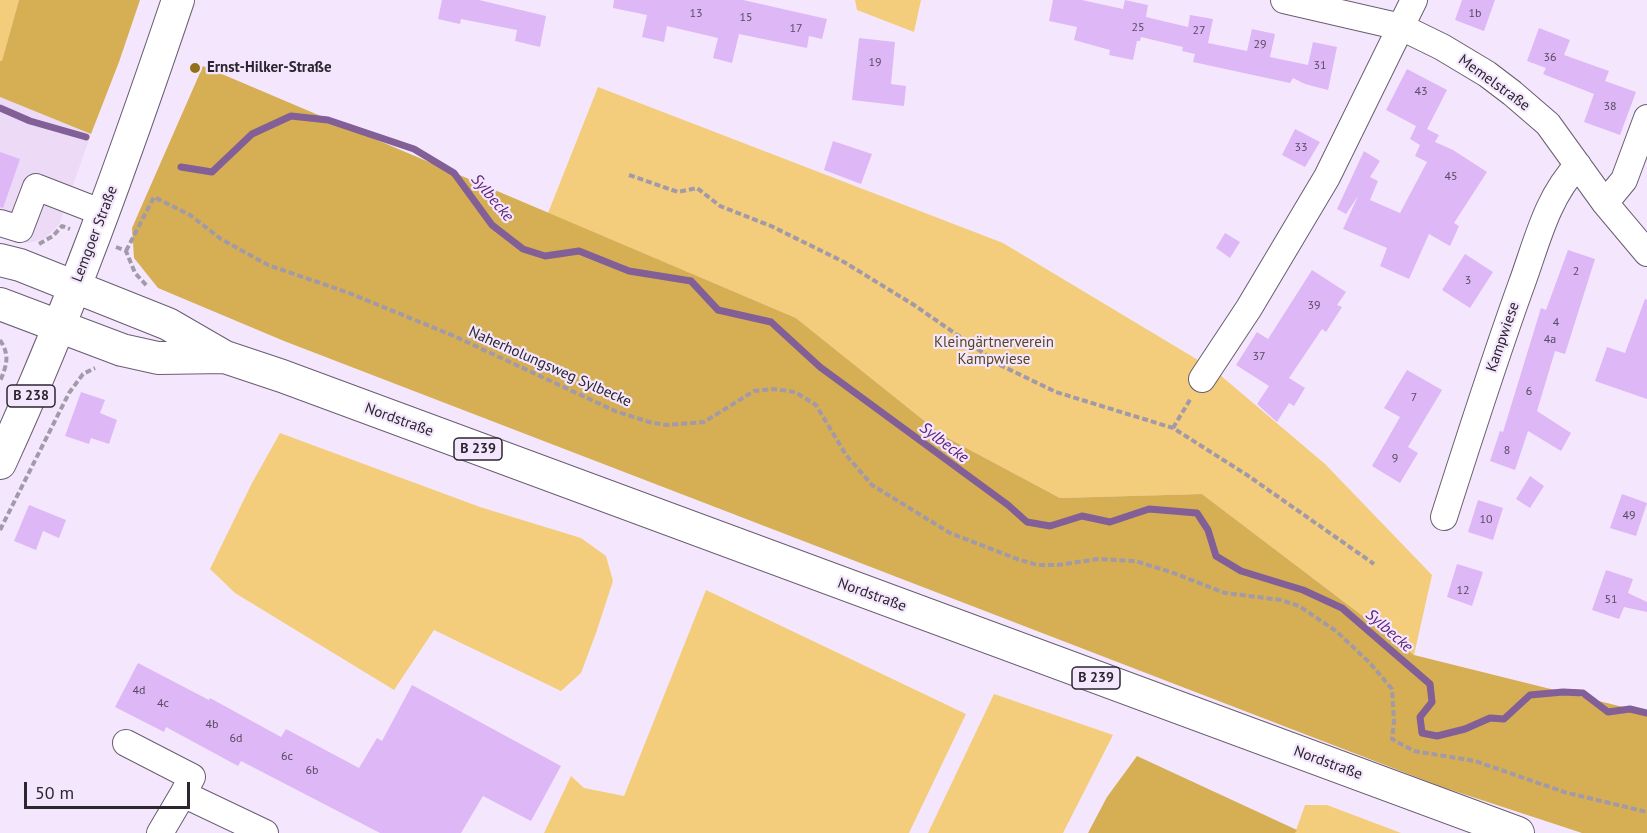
<!DOCTYPE html>
<meta charset="utf-8">
<style>
body{margin:0}
#map{position:relative;width:1647px;height:833px;overflow:hidden;background:#f4e7fd;font-family:"PT Sans",sans-serif}
canvas{display:block}
.scale{position:absolute;left:24px;top:782px;width:166px;height:27px;box-sizing:border-box;border:3px solid #2b262f;border-top:0;padding-left:8px;font-size:18px;line-height:21px;white-space:nowrap;color:#2b262f;-webkit-text-stroke:4px #f4e7fd;paint-order:stroke}
</style>
<div id="map">
<canvas width="1647" height="833"></canvas>
<div class="scale">50 m</div>
</div>
<script>
const context = document.querySelector('canvas').getContext('2d');
context.lineJoin = 'round';
function fillPath(path, color) {
  context.fillStyle = color;
  context.fill(path, 'evenodd');
}
function stroke(path, color, width, dash) {
  context.strokeStyle = color;
  context.lineWidth = width;
  context.lineCap = dash ? 'butt' : 'round';
  context.setLineDash(dash || []);
  context.stroke(path);
}
function drawText(font, color, halo, rows, align = 'center') {
  context.font = font + ' "PT Sans",sans-serif';
  context.lineWidth = 4.5;
  context.setLineDash([]);
  context.textBaseline = 'middle';
  context.strokeStyle = halo;
  context.fillStyle = color;
  for (const [text, x, y, turn = 0] of rows) {
    context.save();
    context.translate(x, y);
    context.rotate((+turn || 0) * Math.PI / 180);
    context.textAlign = isNaN(turn) ? turn : align;
    if (halo) context.strokeText(text, 0, 0);
    context.fillText(text, 0, 0);
    context.restore();
  }
}
fillPath(new Path2D(`
 M 0,97 L 91,134 L 59,225 L 45,238 L 37,241 L 28,243 L 0,237 Z`), '#ecdaf7');
fillPath(new Path2D(`
 M 0,0 L 19,0 L 2,62 L 0,61 Z
 M 855,0 L 921,0 L 914,32 L 857,10 Z
 M 598,87 L 1003,243 L 1213,369 L 1325,464 L 1432,575 L 1414,655 L 1202,494 L 1060,498 L 942,435 L 796,318 L 548,213 Z
 M 280,433 L 480,507 L 581,538 L 606,556 L 613,581 L 596,633 L 581,673 L 561,691 L 434,630 L 394,690 L 235,593 L 210,569 L 252,483 Z
 M 706,590 L 966,714 L 909,833 L 544,833 L 571,776 L 584,788 L 624,796 Z
 M 994,694 L 1113,735 L 1063,833 L 928,833 Z
 M 1305,805 L 1327,805 L 1401,833 L 1295,833 Z`), '#f3cd7b');
fillPath(new Path2D(`
 M 19,0 L 140,0 L 119,62 L 91,134 L 0,97 L 0,61 L 2,61 Z
 M 203,66 L 796,318 L 942,435 L 1060,498 L 1202,494 L 1414,655 L 1647,713 L 1647,833 L 1582,833 L 1442,787 L 284,341 L 158,288 L 134,258 L 132,228 Z
 M 1137,756 L 1297,830 L 1295,833 L 1088,833 L 1107,797 Z`), '#d6ae53');
stroke(new Path2D(`
 M 0,108 L 30,121 L 86,137
 M 181,167 L 212,172 L 252,134 L 291,116 L 328,120 L 414,149 L 454,173 L 492,225 L 523,249 L 545,256 L 579,251 L 629,271 L 691,281 L 718,310 L 771,322 L 820,367 L 1008,505 L 1027,522 L 1050,526 L 1082,516 L 1110,522 L 1149,509 L 1197,513 L 1208,530 L 1216,556 L 1241,571 L 1303,590 L 1342,608 L 1430,684 L 1432,702 L 1420,717 L 1422,733 L 1437,736 L 1465,729 L 1490,718 L 1504,719 L 1530,695 L 1563,692 L 1583,693 L 1608,712 L 1630,709 L 1647,713`), '#825f96', 7);
fillPath(new Path2D(`
 M 442,0 L 479,0 L 546,16 L 540,47 L 515,41 L 517,30 L 461,19 L 460,24 L 438,19 Z
 M 614,0 L 743,0 L 827,19 L 822,39 L 809,36 L 807,48 L 739,34 L 732,63 L 713,58 L 718,38 L 667,26 L 664,42 L 642,37 L 647,15 L 613,8 Z
 M 1053,0 L 1082,0 L 1123,9 L 1125,0 L 1148,5 L 1146,17 L 1188,27 L 1190,15 L 1213,19 L 1208,43 L 1247,51 L 1252,29 L 1275,34 L 1270,57 L 1308,65 L 1313,42 L 1337,47 L 1328,90 L 1305,84 L 1293,78 L 1290,83 L 1193,62 L 1195,54 L 1182,51 L 1183,47 L 1141,37 L 1140,41 L 1137,41 L 1133,60 L 1109,55 L 1110,50 L 1074,40 L 1077,27 L 1049,21 Z
 M 1462,0 L 1495,0 L 1484,31 L 1455,20 Z
 M 1539,28 L 1570,40 L 1564,55 L 1609,71 L 1605,81 L 1636,92 L 1620,135 L 1584,122 L 1594,94 L 1543,74 L 1546,68 L 1527,61 Z
 M 859,38 L 895,42 L 891,84 L 906,86 L 904,106 L 852,100 Z
 M 1407,69 L 1447,90 L 1427,129 L 1439,135 L 1435,142 L 1453,150 L 1487,172 L 1454,223 L 1459,226 L 1450,246 L 1429,234 L 1409,279 L 1380,266 L 1387,248 L 1343,229 L 1358,196 L 1346,214 L 1337,209 L 1364,151 L 1380,161 L 1370,177 L 1378,181 L 1370,200 L 1400,213 L 1427,162 L 1415,156 L 1420,145 L 1410,139 L 1416,126 L 1386,110 Z
 M 1295,129 L 1320,142 L 1305,167 L 1282,155 Z
 M 833,141 L 872,154 L 861,184 L 824,170 Z
 M 0,152 L 20,159 L 3,208 L 0,207 Z
 M 1225,233 L 1240,242 L 1230,258 L 1216,248 Z
 M 1568,250 L 1595,259 L 1565,354 L 1555,351 L 1537,411 L 1571,433 L 1561,451 L 1528,431 L 1515,470 L 1490,461 L 1500,431 L 1503,432 L 1541,308 L 1546,310 Z
 M 1465,254 L 1493,272 L 1470,308 L 1442,290 Z
 M 1312,270 L 1346,292 L 1337,305 L 1342,307 L 1326,332 L 1322,329 L 1289,378 L 1305,388 L 1294,406 L 1289,403 L 1277,422 L 1257,404 L 1269,386 L 1236,365 L 1257,332 L 1268,339 Z
 M 1645,299 L 1647,300 L 1647,399 L 1595,381 L 1607,347 L 1625,353 Z
 M 1407,370 L 1442,390 L 1408,447 L 1418,453 L 1400,483 L 1372,466 L 1400,417 L 1384,408 Z
 M 81,392 L 105,400 L 100,413 L 117,420 L 109,444 L 91,438 L 89,444 L 65,436 Z
 M 1530,476 L 1544,486 L 1530,508 L 1516,499 Z
 M 1622,494 L 1647,503 L 1636,536 L 1610,528 Z
 M 1478,500 L 1503,508 L 1493,540 L 1468,532 Z
 M 29,505 L 66,520 L 59,538 L 43,531 L 36,550 L 14,541 Z
 M 1457,564 L 1483,572 L 1472,606 L 1447,597 Z
 M 1606,570 L 1633,579 L 1628,593 L 1647,602 L 1647,612 L 1624,607 L 1619,619 L 1592,610 Z
 M 138,663 L 209,700 L 210,698 L 281,737 L 286,729 L 359,768 L 377,738 L 382,741 L 412,685 L 561,766 L 531,821 L 483,796 L 461,833 L 380,833 L 241,761 L 238,766 L 166,727 L 164,732 L 115,707 Z`), '#deb7f6');
const minor = new Path2D(`
 M 1284,0 L 1401,27 L 1442,47 L 1487,74 L 1512,93 L 1548,124 L 1605,203 L 1647,253
 M 1605,203 L 1624,180 L 1647,118
 M 0,223 L 20,229 L 36,187 L 103,213
 M 1202,379 L 1249,308 L 1327,177 L 1414,0
 M 1444,517 C 1469,439 1494,360 1522,283 C 1537,242 1547,197 1578,165
 M 126,743 L 192,777 L 183,794 L 265,833
 M 160,833 L 183,794`);
const major = new Path2D(`
 M 0,260 L 20,265 L 168,324 L 225,357 L 282,376 L 1518,833
 M 0,304 L 122,350 L 158,358 L 225,357
 M 0,463 C 69,313 125,157 178,0`);
stroke(minor, '#695d70', 28);
stroke(major, '#695d70', 34);
stroke(new Path2D(`
 M 629,175 L 678,192 L 697,188 L 720,206 L 771,226 L 844,262 L 914,305 L 1002,366 L 1056,392 L 1173,428 L 1247,475 L 1374,564
 M 39,244 L 53,236 L 62,226 L 70,229
 M 116,247 L 126,251 L 135,273 L 147,286
 M 126,251 L 154,197 L 190,215 L 221,239 L 268,265 L 349,293 L 454,336 L 615,411 L 649,422 L 667,425 L 704,422 L 754,391 L 774,389 L 795,392 L 816,405 L 846,455 L 872,485 L 950,533 L 1017,559 L 1037,565 L 1058,565 L 1098,559 L 1135,561 L 1171,572 L 1225,593 L 1281,600 L 1299,606 L 1336,631 L 1370,663 L 1392,689 L 1394,721 L 1392,739 L 1414,751 L 1475,761 L 1564,792 L 1647,812
 M 0,340 C 10,355 7,365 0,381
 M 1173,428 L 1191,398
 M 0,530 L 69,393 L 83,374 L 95,368`), '#a299a9', 4, [6, 3]);
stroke(minor, '#fff', 26);
stroke(major, '#fff', 32);
for (const [x, y, r, color] of [
 [195,68,6,"#937018"]
]) {
  const dot = new Path2D();
  dot.arc(x, y, r, 0, 2 * Math.PI);
  context.fillStyle = color;
  context.fill(dot);
  stroke(dot, '#f4e7fd', 2);
}
drawText('12px', '#584a61', null, [
 ["13",696,14],
 ["1b",1475,14],
 ["15",746,18],
 ["25",1138,28],
 ["17",796,29],
 ["27",1199,31],
 ["29",1260,45],
 ["36",1550,58],
 ["19",875,63],
 ["31",1320,66],
 ["43",1421,92],
 ["38",1610,107],
 ["33",1301,148],
 ["45",1451,177],
 ["2",1576,272],
 ["3",1468,281],
 ["39",1314,306],
 ["4",1556,323],
 ["4a",1550,340],
 ["37",1259,357],
 ["6",1529,392],
 ["7",1414,398],
 ["8",1507,451],
 ["9",1395,459],
 ["49",1629,516],
 ["10",1486,520],
 ["12",1463,591],
 ["51",1611,600],
 ["4d",139,691],
 ["4c",163,704],
 ["4b",212,725],
 ["6d",236,739],
 ["6c",287,757],
 ["6b",312,771]
]);
for (const [x, y, w] of [
 [31,396,48],
 [478,449,48],
 [1096,678,48]
]) {
  const box = new Path2D();
  box.roundRect(x - w / 2, y - 11, w, 22, 4.5);
  context.fillStyle = '#f4e7fd';
  context.fill(box);
  stroke(box, '#2b262f', 1.5);
}
drawText('bold 14px', '#2b262f', null, [
 ["B 238",31,396],
 ["B 239",478,449],
 ["B 239",1096,678]
]);
drawText('bold 15px', '#2b262f', '#f4e7fd', [
 ["Ernst-Hilker-Straße",207,68]
], 'left');
drawText('15px', '#2b262f', '#f4e7fd', [
 ["Memelstraße",1494,83,36],
 ["Lemgoer Straße",95,234,-69],
 ["Kampwiese",1503,337,-71],
 ["Naherholungsweg Sylbecke",550,367,24],
 ["Nordstraße",399,420,20],
 ["Nordstraße",872,595,20],
 ["Nordstraße",1328,763,20]
]);
drawText('15px', '#574620', '#f4e7fd', [
 ["Kleingärtnerverein",994,343],
 ["Kampwiese",994,360]
]);
drawText('italic 16px', '#5e227b', '#f4e7fd', [
 ["Sylbecke",492,198,50],
 ["Sylbecke",944,443,37],
 ["Sylbecke",1389,631,41]
]);
</script>
